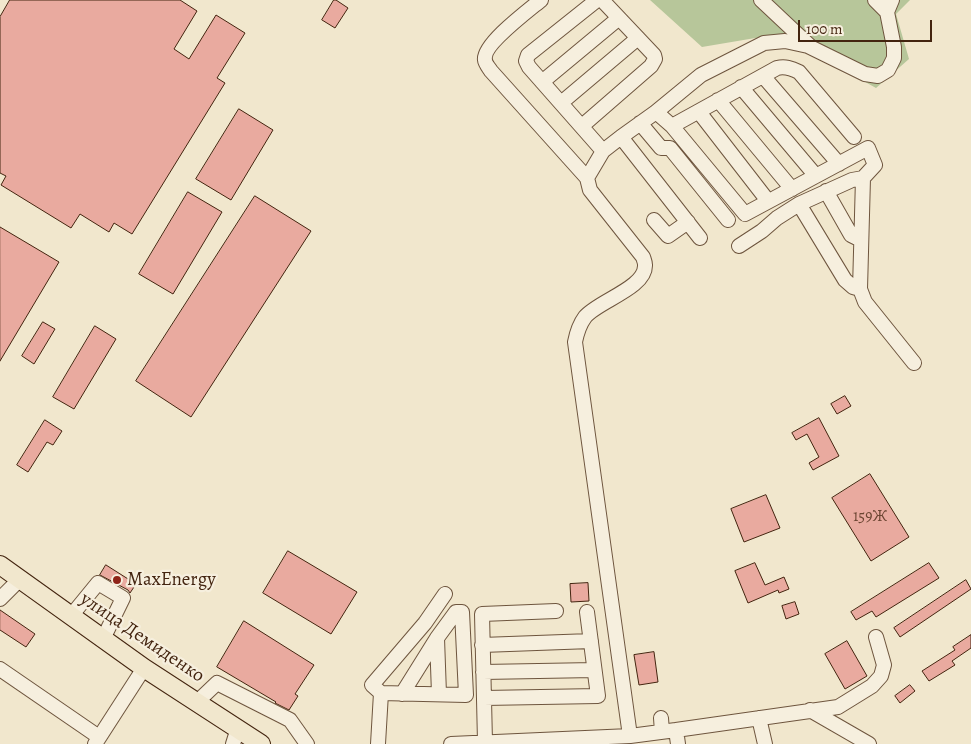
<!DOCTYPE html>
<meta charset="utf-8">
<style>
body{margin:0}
#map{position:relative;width:971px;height:744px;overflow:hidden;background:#f1e7cd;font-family:Alegreya,serif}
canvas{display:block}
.scale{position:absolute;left:798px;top:20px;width:134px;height:22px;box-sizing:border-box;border:2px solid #43240f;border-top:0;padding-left:6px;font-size:15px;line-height:18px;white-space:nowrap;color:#43240f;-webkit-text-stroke:4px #f6efde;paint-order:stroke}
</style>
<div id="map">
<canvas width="971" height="744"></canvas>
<div class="scale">100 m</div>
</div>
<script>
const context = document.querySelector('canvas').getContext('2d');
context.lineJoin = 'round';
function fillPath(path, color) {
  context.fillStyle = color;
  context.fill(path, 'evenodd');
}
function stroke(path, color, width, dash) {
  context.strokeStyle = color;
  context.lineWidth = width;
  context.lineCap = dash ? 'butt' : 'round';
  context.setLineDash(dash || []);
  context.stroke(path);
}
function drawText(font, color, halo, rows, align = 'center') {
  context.font = font + ' Alegreya,serif';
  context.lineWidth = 4.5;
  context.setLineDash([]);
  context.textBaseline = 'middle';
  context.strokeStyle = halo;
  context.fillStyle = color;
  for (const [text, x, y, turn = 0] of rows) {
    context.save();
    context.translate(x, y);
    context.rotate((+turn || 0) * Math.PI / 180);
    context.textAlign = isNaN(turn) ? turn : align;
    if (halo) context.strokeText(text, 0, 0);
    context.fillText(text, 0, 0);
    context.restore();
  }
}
fillPath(new Path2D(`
 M 650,0 L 910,0 L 896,14 L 909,59 L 876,88 L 779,34 L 702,47 Z`), '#b7c69a');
const building = new Path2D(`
 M 10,0 L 180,0 L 197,11 L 174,49 L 189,59 L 216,15 L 245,33 L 217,78 L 225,83 L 132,234 L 114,223 L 109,232 L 80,214 L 71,228 L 1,185 L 6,176 L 0,173 L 0,17 Z
 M 334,0 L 336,0 L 348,8 L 335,28 L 322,20 Z
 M 239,109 L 273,130 L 231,200 L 196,179 Z
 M 188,192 L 222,212 L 173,294 L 139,274 Z
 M 255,196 L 311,231 L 191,417 L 136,381 Z
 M 0,227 L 59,262 L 0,361 Z
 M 43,322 L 55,329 L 34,364 L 22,356 Z
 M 95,326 L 116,339 L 74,409 L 53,397 Z
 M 845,396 L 851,406 L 837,414 L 831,404 Z
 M 819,418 L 839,456 L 813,470 L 809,463 L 819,457 L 807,434 L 796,440 L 792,433 Z
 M 45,420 L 62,431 L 53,445 L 47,442 L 28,472 L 17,465 Z
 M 870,474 L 909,537 L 871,561 L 832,498 Z
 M 766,495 L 780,528 L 744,542 L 731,509 Z
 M 288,551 L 357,592 L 331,634 L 263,593 Z
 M 755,563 L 765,585 L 784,577 L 789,589 L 779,593 L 778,590 L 748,603 L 735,571 Z
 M 929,563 L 939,578 L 876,617 L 872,611 L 856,620 L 851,612 Z
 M 106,565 L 136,584 L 130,593 L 128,590 L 100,575 Z
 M 966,580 L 971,589 L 900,637 L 894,628 Z
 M 588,583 L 589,601 L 571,602 L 570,584 Z
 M 795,602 L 799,614 L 786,619 L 782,606 Z
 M 0,610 L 35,634 L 26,647 L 0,630 Z
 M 244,621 L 314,665 L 295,694 L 298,696 L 289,710 L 275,703 L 276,702 L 217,667 Z
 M 971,635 L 971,648 L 952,661 L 955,665 L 929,681 L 922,671 L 955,650 L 953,647 Z
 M 847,641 L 867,676 L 845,689 L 825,654 Z
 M 654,652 L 658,682 L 639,685 L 634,655 Z
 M 910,685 L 915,691 L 900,703 L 895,696 Z`);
fillPath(building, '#e9aa9f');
stroke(building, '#43240f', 1);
const minor = new Path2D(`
 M 541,0 C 529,10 482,45 485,60 C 485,63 489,68 491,71 L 587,178
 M 597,0 L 528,55 L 526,61 L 529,67 L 603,151
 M 761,0 L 810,46
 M 875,0 L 887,12
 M 763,76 L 839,164
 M 542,82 L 619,18
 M 741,87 L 816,176
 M 718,100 L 792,189
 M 561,103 L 638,38
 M 656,112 L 701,75 L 764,43 L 785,41 L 808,46 L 865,74 L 878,76 L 888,70 L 894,58 L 894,47 L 887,12 L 892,0
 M 699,112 L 768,201
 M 640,123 L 661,148 L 670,148 L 728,220
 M 582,126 L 651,66 L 655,59 L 654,55 L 602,0
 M 672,126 L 777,68 C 785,66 791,68 799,72 L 854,137
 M 621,137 L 700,238
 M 826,191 L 851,235 L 861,240
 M 799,204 L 845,280 L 853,287 L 860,289
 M 654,220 L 668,236 L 688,222
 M 739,246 L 762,231 L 777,218 L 799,204 L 852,180 L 863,178
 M 0,599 L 20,579
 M 71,616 L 98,583 L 123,598 L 103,639
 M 437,638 L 439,694
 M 482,645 L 591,641
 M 0,669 L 99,737
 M 483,672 L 594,670
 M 381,693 L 372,685 L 425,623 L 445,594
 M 484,698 L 598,696 L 587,612
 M 197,702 L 217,683 L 290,720 L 307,744
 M 810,710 L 869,744
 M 661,718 L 662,732
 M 759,718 L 765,744
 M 676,730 L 678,744
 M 630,736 L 676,730 L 838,707 L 872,686 L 881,676 L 884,665 L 876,637
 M 485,742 L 482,614 L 556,611
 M 95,744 L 144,668
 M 233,744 L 238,728
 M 378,744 L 381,693 L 466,695 L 462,612 L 456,612 L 437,638 L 402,694
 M 451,744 L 630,736 L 575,342 C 577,332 579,325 585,317 C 598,301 646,288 645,265 C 645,262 644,260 643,257 L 590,190 L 587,178 L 603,151 L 621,137 L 656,112 L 672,126 L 745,214 L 868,148 L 875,165 L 863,178 L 860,289 L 865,302 L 914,363`);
const major = new Path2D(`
 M 0,565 L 144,668 L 261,744`);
stroke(minor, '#6e553e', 16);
stroke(major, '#43240f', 20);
stroke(minor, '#f6efde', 14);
stroke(major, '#f1e7cd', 18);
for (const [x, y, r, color] of [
 [117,580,5,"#8f2418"]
]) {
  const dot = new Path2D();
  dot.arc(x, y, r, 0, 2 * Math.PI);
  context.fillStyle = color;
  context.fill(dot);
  stroke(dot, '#f6efde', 2);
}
drawText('16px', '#6c4633', null, [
 ["159Ж",870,517]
]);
drawText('19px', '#43240f', '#f6efde', [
 ["MaxEnergy",127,580]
], 'left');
drawText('19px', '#43240f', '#f6efde', [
 ["улица Демиденко",142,638,34]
]);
</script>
